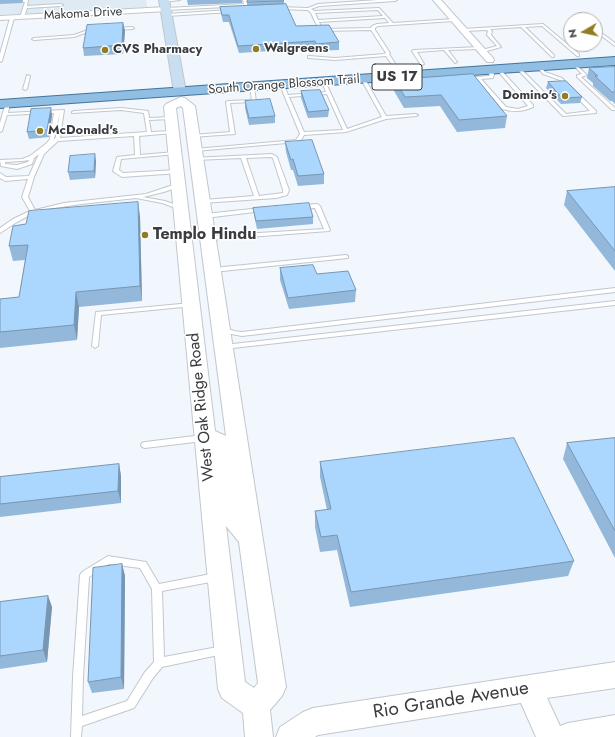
<!DOCTYPE html>
<style>
body{margin:0}
#map{position:relative;width:615px;height:737px;overflow:hidden;background:#f1f7fd;font-family:Jost,sans-serif}
canvas{display:block}
.north{position:absolute;left:563px;top:12px;width:40px;height:40px;box-sizing:border-box;background:#fff;border:1px solid #b0b1b2;border-radius:50%;rotate:261deg;font-size:11px;font-weight:700;line-height:16px;text-align:center;color:#3a3c3f}
.north::after{content:'';display:block;margin:auto;width:14px;height:18px;background:#907c22;clip-path:polygon(50% 0,100% 100%,50% 72%,0 100%)}
</style>
<div id="map">
<canvas width="615" height="737"></canvas>
<div class="north">N</div>
</div>
<script>
const context = document.querySelector('canvas').getContext('2d');
context.lineJoin = 'round';
function fillPath(path, color) {
  context.fillStyle = color;
  context.fill(path, 'evenodd');
}
function stroke(path, color, width, dash) {
  context.strokeStyle = color;
  context.lineWidth = width;
  context.lineCap = dash ? 'butt' : 'round';
  context.setLineDash(dash || []);
  context.stroke(path);
}
function drawText(font, color, halo, rows, align = 'center') {
  context.font = font + ' Jost,sans-serif';
  context.lineWidth = 3;
  context.setLineDash([]);
  context.textBaseline = 'middle';
  context.strokeStyle = halo;
  context.fillStyle = color;
  for (const [text, x, y, turn = 0] of rows) {
    context.save();
    context.translate(x, y);
    context.rotate((+turn || 0) * Math.PI / 180);
    context.textAlign = isNaN(turn) ? turn : align;
    if (halo) context.strokeText(text, 0, 0);
    context.fillText(text, 0, 0);
    context.restore();
  }
}
fillPath(new Path2D(`
 M 0,0 L 146,0 L 147,7 L 0,15 Z`), '#deeaf4');
const service = new Path2D(`
 M 23,0 L 28,0 L 27,6 L 61,4 L 63,5 L 61,6 L 27,8 L 24,17 L 22,18 L 20,17 L 25,2 L 23,2 Z
 M 164,0 L 180,0 L 163,2 Z
 M 243,0 L 247,0 L 247,6 L 166,10 L 164,9 L 166,8 L 244,4 Z
 M 378,0 L 397,0 L 395,1 L 319,6 L 311,9 L 314,11 L 379,8 L 393,23 L 454,19 L 456,20 L 454,21 L 378,26 L 375,28 L 375,30 L 390,53 L 389,54 L 396,65 L 394,66 L 393,66 L 386,56 L 335,60 L 308,58 L 308,56 L 309,56 L 335,58 L 384,54 L 386,53 L 371,30 L 321,31 L 319,30 L 311,13 L 308,10 L 278,9 L 276,8 L 278,7 L 308,8 L 318,4 ZM 378,10 L 383,16 L 318,20 L 315,13 ZM 385,18 L 389,23 L 377,24 L 372,26 L 371,28 L 322,29 L 319,22 Z
 M 230,10 L 231,12 L 167,16 L 165,15 L 167,14 Z
 M 12,17 L 14,18 L 2,61 L 0,62 L 0,54 L 10,18 Z
 M 543,24 L 579,54 L 579,56 L 577,56 L 542,26 L 525,27 L 554,55 L 554,57 L 552,57 L 521,27 L 490,29 L 492,31 L 491,35 L 501,47 L 483,52 L 482,52 L 482,50 L 497,46 L 487,35 L 488,31 L 487,30 L 463,31 L 461,30 L 463,29 Z
 M 132,27 L 134,28 L 133,29 L 116,30 L 114,29 L 116,28 Z
 M 93,28 L 96,29 L 74,37 L 34,40 L 32,39 L 34,38 L 74,35 Z
 M 595,28 L 615,43 L 615,46 L 595,31 Z
 M 480,47 L 481,48 L 479,49 L 448,50 L 457,62 L 455,63 L 444,50 L 417,52 L 424,64 L 422,65 L 421,65 L 412,51 L 414,50 Z
 M 574,63 L 587,75 L 581,77 L 615,108 L 615,110 L 612,110 L 577,77 L 577,75 L 582,74 L 572,64 Z
 M 537,65 L 539,65 L 545,72 L 562,78 L 596,111 L 596,113 L 563,116 L 517,69 L 517,67 L 519,67 L 566,114 L 590,111 L 560,80 L 543,74 L 536,66 Z
 M 497,68 L 499,68 L 533,105 L 533,107 C 523,112 513,112 502,109 L 477,79 L 474,78 L 476,77 L 490,76 L 487,70 L 490,69 L 494,74 L 493,78 L 481,79 L 506,107 L 518,109 L 528,106 L 497,70 Z
 M 27,75 L 30,76 L 27,89 L 25,90 L 23,89 Z
 M 362,78 L 365,79 L 386,116 L 416,114 L 418,115 L 416,116 L 386,119 L 346,132 L 304,135 L 300,142 L 298,142 L 195,151 L 193,150 L 195,149 L 296,140 L 300,134 L 280,85 L 282,84 L 284,85 L 288,95 L 326,92 L 322,82 L 325,81 L 347,129 L 382,117 L 361,79 ZM 327,94 L 343,130 L 304,132 L 289,97 Z
 M 250,86 L 254,87 L 256,102 L 230,103 L 235,134 L 191,137 L 191,135 L 193,135 L 230,132 L 226,102 L 228,101 L 252,100 Z
 M 6,102 L 10,103 L 8,113 L 64,110 L 60,138 L 147,132 L 144,113 L 121,110 L 72,113 L 72,112 L 74,111 L 121,108 L 148,111 L 149,118 L 171,117 L 173,118 L 171,119 L 149,120 L 151,132 L 173,131 L 175,132 L 173,133 L 139,136 L 140,155 L 175,152 L 177,152 L 177,154 L 121,159 L 119,170 L 123,173 L 177,170 L 179,171 L 179,173 L 122,177 L 114,172 L 113,171 L 117,157 L 135,155 L 134,136 L 58,141 L 44,154 L 34,177 L 28,197 L 35,210 L 64,203 L 146,194 L 179,183 L 182,185 L 181,186 L 164,192 L 143,197 L 165,201 L 184,208 L 181,210 L 162,203 L 136,198 L 81,204 L 48,209 L 32,214 L 17,222 L 0,233 L 0,228 L 13,219 L 30,211 L 22,197 L 28,179 L 5,181 L 0,178 L 0,173 L 6,177 L 29,176 L 39,154 L 34,158 L 32,164 L 17,169 L 1,166 L 0,160 L 22,159 L 30,156 L 47,143 L 50,139 L 54,113 L 7,115 L 2,131 L 0,132 L 0,123 ZM 60,112 L 56,137 L 53,141 L 54,139 ZM 29,160 L 28,162 L 17,165 L 5,164 L 5,162 L 22,161 Z
 M 272,154 L 277,157 L 289,190 L 287,195 L 276,198 L 202,203 L 201,202 L 204,200 L 254,196 L 241,158 L 196,160 L 194,159 L 194,158 ZM 271,157 L 273,158 L 283,190 L 283,193 L 259,196 L 246,158 Z
 M 317,204 L 320,206 L 330,230 L 329,231 L 209,240 L 206,238 L 209,236 L 324,229 L 315,208 L 302,209 L 299,207 L 302,205 Z
 M 261,208 L 263,209 L 263,211 L 205,218 L 202,216 L 205,214 Z
 M 346,255 L 348,256 L 348,258 L 213,272 L 210,270 L 213,268 Z
 M 615,288 L 615,292 L 242,336 L 231,334 L 220,329 L 223,327 L 234,331 L 242,332 Z
 M 615,301 L 615,305 L 224,349 L 221,347 L 224,345 Z
 M 191,303 L 194,305 L 193,306 L 101,315 L 98,346 L 95,348 L 92,346 L 96,312 Z
 M 203,435 L 206,436 L 207,438 L 206,440 L 203,441 L 145,448 L 142,447 L 141,445 L 142,443 L 145,442 Z
 M 108,556 L 146,562 L 159,584 L 216,573 L 219,574 L 221,577 L 219,580 L 216,581 L 162,591 L 164,657 L 223,646 L 226,647 L 228,650 L 226,653 L 223,654 L 162,667 L 153,678 L 134,708 L 82,726 L 81,737 L 71,737 L 73,677 L 80,575 L 82,572 ZM 109,564 L 140,568 L 152,589 L 154,662 L 145,672 L 127,701 L 82,716 L 83,677 L 89,577 Z`);
const minor = new Path2D(`
 M 433,0 L 441,0 L 493,58 L 494,60 L 493,62 L 487,62 Z
 M 166,7 L 170,9 L 169,11 L 0,20 L 0,16 Z`);
const tertiary = new Path2D(`
 M 181,97 L 185,98 L 195,106 L 286,687 L 282,696 L 270,710 L 273,737 L 245,737 L 243,713 L 222,698 L 218,689 L 164,107 L 166,104 ZM 181,106 L 183,108 L 226,436 L 215,431 L 176,108 ZM 226,526 L 239,542 L 258,683 L 254,688 L 245,682 Z
 M 615,662 L 615,688 L 547,698 L 560,726 L 568,723 L 615,715 L 615,737 L 536,737 L 521,703 L 318,735 L 315,737 L 276,737 L 280,727 L 303,712 L 313,708 Z`);
const secondary = new Path2D(`
 M 159,0 L 169,0 L 186,92 L 185,95 L 175,95 L 174,92 Z`);
const primary = new Path2D(`
 M 615,57 L 615,65 L 0,108 L 0,100 Z`);
stroke(service, '#c1c7cd', 2);
stroke(minor, '#c1c7cd', 2);
stroke(tertiary, '#c1c7cd', 2);
stroke(secondary, '#c1c7cd', 2);
stroke(primary, '#43749d', 2);
fillPath(service, '#fff');
fillPath(minor, '#fff');
fillPath(tertiary, '#fff');
fillPath(secondary, '#c8def1');
fillPath(primary, '#91bee3');
fillPath(new Path2D(`
 M 0,0 L 23,0 L 22,3 L 0,4 Z
 M 187,0 L 242,0 L 242,3 L 188,5 Z
 M 284,1 L 284,4 L 296,26 L 339,42 L 339,50 L 316,51 L 315,48 L 239,53 L 229,22 L 223,22 L 221,14 L 220,7 L 247,6 L 247,2 Z
 M 123,23 L 125,31 L 123,54 L 84,56 L 83,48 Z
 M 589,68 L 615,68 L 615,104 L 612,101 L 610,101 L 593,86 L 593,83 L 587,78 Z
 M 395,80 L 507,116 L 505,128 L 457,132 L 440,106 L 404,108 L 394,91 Z
 M 548,82 L 582,97 L 580,103 L 561,104 L 546,88 Z
 M 301,91 L 329,110 L 328,117 L 308,118 L 301,98 Z
 M 245,101 L 275,116 L 275,123 L 249,125 L 245,108 Z
 M 52,115 L 49,137 L 29,139 L 27,132 Z
 M 285,142 L 324,174 L 324,184 L 298,186 L 293,170 L 291,170 L 286,152 Z
 M 96,161 L 95,178 L 70,180 L 68,172 Z
 M 615,187 L 615,271 L 564,205 L 567,191 Z
 M 253,208 L 313,217 L 313,224 L 257,229 L 254,215 Z
 M 140,216 L 142,301 L 79,307 L 77,340 L 0,348 L 0,299 L 19,297 L 25,260 L 13,261 L 9,246 Z
 M 280,268 L 317,274 L 356,290 L 355,302 L 289,309 L 280,280 Z
 M 615,438 L 615,558 L 563,459 L 567,443 Z
 M 320,462 L 574,561 L 568,576 L 350,607 L 337,550 L 320,552 L 315,527 L 315,511 L 327,510 L 320,477 Z
 M 119,464 L 121,476 L 121,503 L 0,517 L 0,477 Z
 M 122,564 L 125,576 L 124,689 L 92,693 L 88,682 Z
 M 48,596 L 52,607 L 47,662 L 0,669 L 0,602 Z`), '#93b8da');
fillPath(new Path2D(`
 M 123,23 L 125,31 L 123,54 L 122,45 Z
 M 51,108 L 52,115 L 49,137 L 47,130 Z
 M 95,154 L 96,161 L 95,178 L 94,171 Z
 M 138,202 L 140,216 L 142,301 L 140,286 Z
 M 76,292 L 79,307 L 77,340 L 74,325 Z
 M 119,464 L 121,476 L 121,503 L 118,491 Z
 M 122,564 L 125,576 L 124,689 L 121,677 Z
 M 48,596 L 52,607 L 47,662 L 43,650 Z`), '#7896b1');
const building = new Path2D(`
 M 248,0 L 283,0 L 284,1 L 247,2 Z
 M 286,4 L 296,26 L 329,25 L 339,42 L 316,44 L 315,41 L 238,46 L 229,15 L 222,15 L 220,7 Z
 M 123,23 L 122,45 L 83,48 L 87,25 Z
 M 615,67 L 615,92 L 612,92 L 595,76 L 598,76 L 589,68 Z
 M 473,74 L 507,116 L 459,120 L 441,95 L 405,97 L 395,80 Z
 M 566,81 L 582,97 L 562,98 L 548,82 Z
 M 320,90 L 329,110 L 308,112 L 301,91 Z
 M 270,99 L 275,116 L 249,118 L 245,101 Z
 M 51,108 L 47,130 L 27,132 L 31,109 Z
 M 312,140 L 324,174 L 298,176 L 293,159 L 291,160 L 285,142 Z
 M 95,154 L 94,171 L 68,172 L 70,156 Z
 M 615,187 L 615,251 L 567,191 Z
 M 138,202 L 140,286 L 76,292 L 74,325 L 0,332 L 0,299 L 19,297 L 28,245 L 9,246 L 13,226 L 26,224 L 29,211 Z
 M 309,203 L 313,217 L 256,221 L 253,208 Z
 M 313,265 L 317,274 L 348,271 L 356,290 L 288,298 L 280,268 Z
 M 514,438 L 574,561 L 351,592 L 337,535 L 321,537 L 315,511 L 331,509 L 320,462 Z
 M 615,438 L 615,531 L 567,443 Z
 M 119,464 L 118,491 L 0,504 L 0,477 Z
 M 122,564 L 121,677 L 88,682 L 93,568 Z
 M 48,596 L 43,650 L 0,656 L 0,602 Z`);
fillPath(building, '#abd6fd');
stroke(building, '#7896b1', 1);
for (const [x, y, r, color] of [
 [256,49,4,"#907c22"],
 [105,50,4,"#907c22"],
 [565,96,4,"#907c22"],
 [40,131,4,"#907c22"],
 [145,235,4,"#907c22"]
]) {
  const dot = new Path2D();
  dot.arc(x, y, r, 0, 2 * Math.PI);
  context.fillStyle = color;
  context.fill(dot);
  stroke(dot, '#fff', 1.5);
}
drawText('13px', '#3a3c3f', '#fff', [
 ["Makoma Drive",83,14,-3],
 ["South Orange Blossom Trail",284,85,-4]
]);
drawText('bold 13px', '#3a3c3f', '#fff', [
 ["Walgreens",264,49],
 ["CVS Pharmacy",113,50],
 ["Domino's",557,96,"right"],
 ["McDonald's",48,131]
], 'left');
for (const [x, y, w] of [
 [397,77,50]
]) {
  const box = new Path2D();
  box.roundRect(x - w / 2, y - 13, w, 26, 3);
  context.fillStyle = '#fff';
  context.fill(box);
  stroke(box, '#3a3c3f', 1);
}
drawText('bold 15px', '#3a3c3f', null, [
 ["US 17",397,77]
]);
drawText('bold 16px', '#3a3c3f', '#fff', [
 ["Templo Hindu",153,235]
], 'left');
drawText('16px', '#3a3c3f', '#fff', [
 ["West Oak Ridge Road",202,407,-96]
]);
drawText('19px', '#3a3c3f', '#fff', [
 ["Rio Grande Avenue",451,701,-9]
]);
</script>
